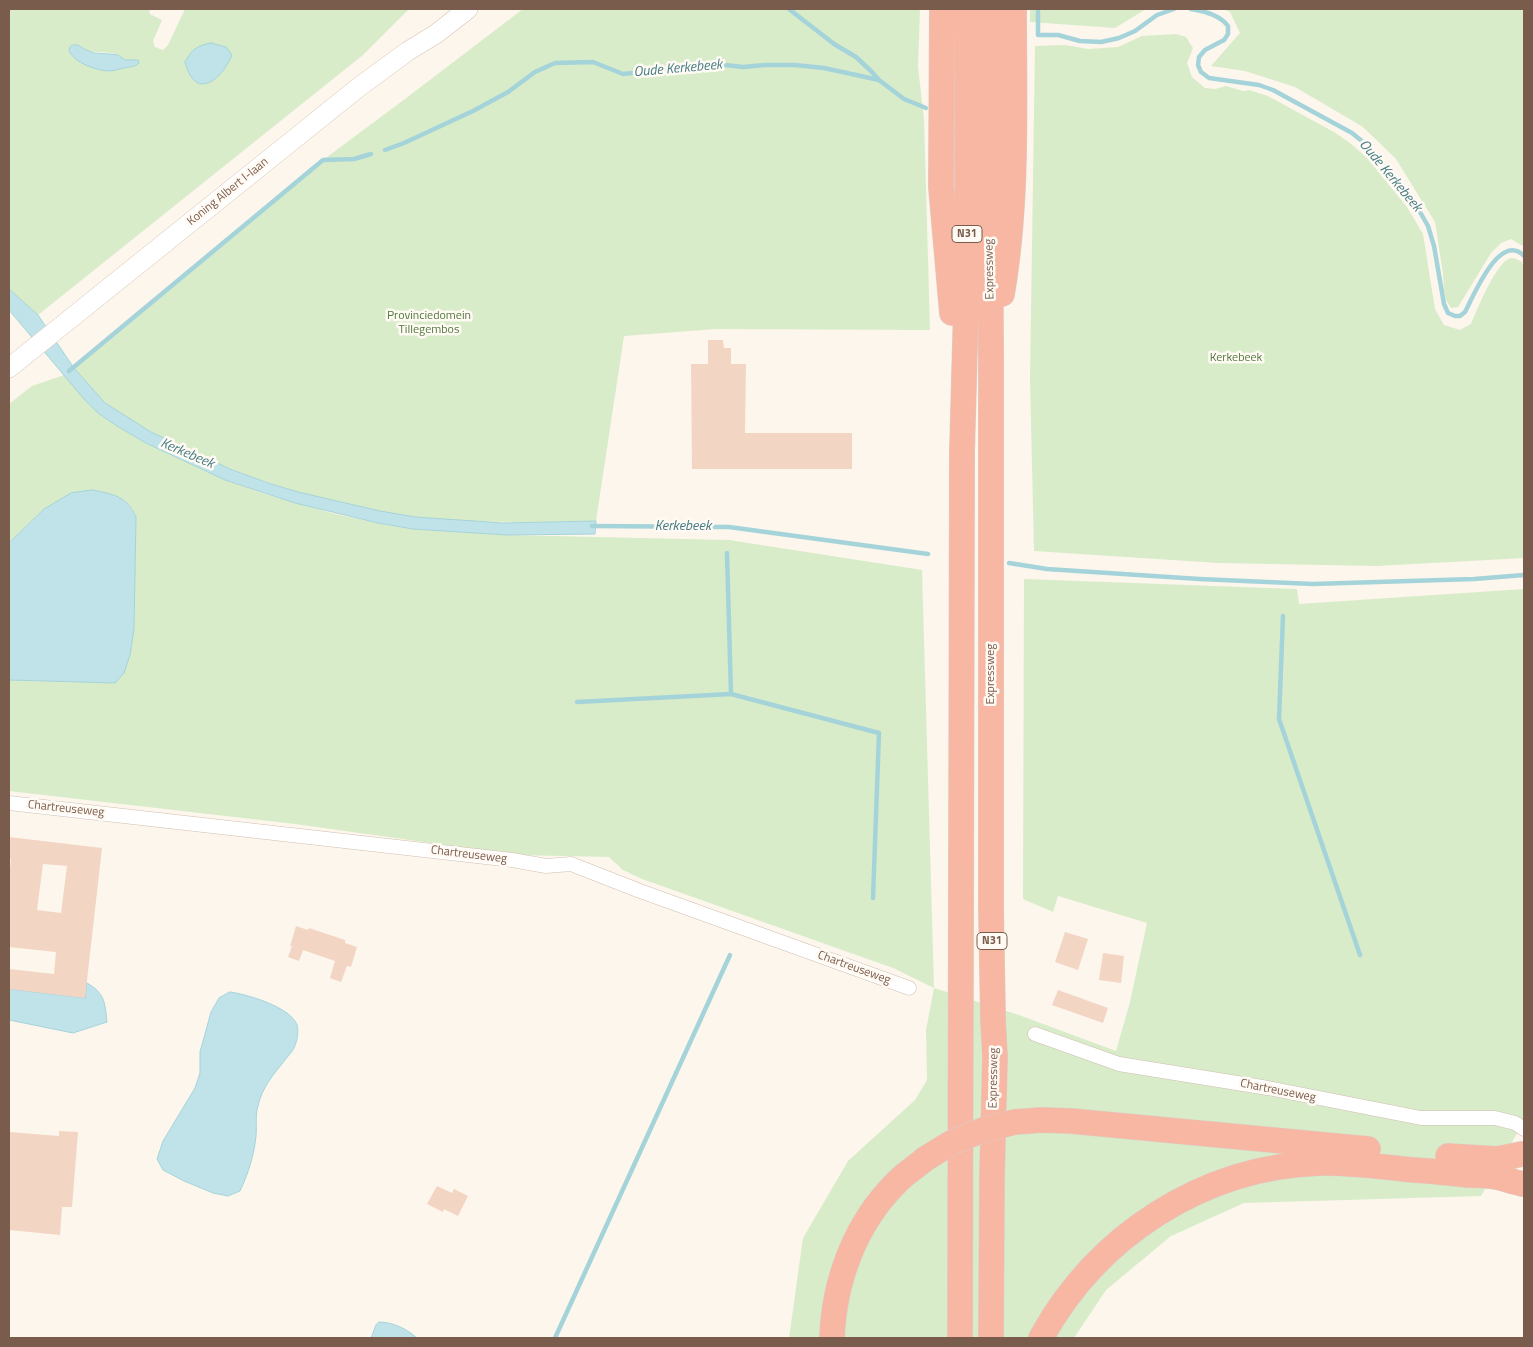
<!DOCTYPE html>
<style>
body{margin:0}
#map{position:relative;width:1533px;height:1347px;overflow:hidden;background:#fdf6ec;font-family:"Titillium Web",sans-serif}
canvas{display:block}
.frame{position:absolute;inset:0;border:10px solid #7a5c4d;pointer-events:none}
</style>
<div id="map">
<canvas width="1533" height="1347"></canvas>
<div class="frame"></div>
</div>
<script>
const context = document.querySelector('canvas').getContext('2d');
context.lineJoin = 'round';
function fillPath(path, color) {
  context.fillStyle = color;
  context.fill(path, 'evenodd');
}
function stroke(path, color, width, dash) {
  context.strokeStyle = color;
  context.lineWidth = width;
  context.lineCap = dash ? 'butt' : 'round';
  context.setLineDash(dash || []);
  context.stroke(path);
}
function drawText(font, color, halo, rows, align = 'center') {
  context.font = font + ' "Titillium Web",sans-serif';
  context.lineWidth = 5;
  context.setLineDash([]);
  context.textBaseline = 'middle';
  context.strokeStyle = halo;
  context.fillStyle = color;
  for (const [text, x, y, turn = 0] of rows) {
    context.save();
    context.translate(x, y);
    context.rotate((+turn || 0) * Math.PI / 180);
    context.textAlign = isNaN(turn) ? turn : align;
    if (halo) context.strokeText(text, 0, 0);
    context.fillText(text, 0, 0);
    context.restore();
  }
}
fillPath(new Path2D(`
 M 9,9 L 149,9 L 150,14 L 162,20 L 153,41 L 155,47 L 163,50 L 168,45 L 185,9 L 409,9 L 363,55 L 38,315 L 9,289 ZM 78,45 C 94,57 102,49 118,55 C 121,56 123,59 125,60 C 129,61 134,60 138,60 L 132,67 L 110,71 L 96,69 L 69,51 L 71,46 Z
 M 523,9 L 920,9 L 918,67 L 924,119 L 930,330 L 716,329 L 624,336 L 596,521 C 536,522 475,524 414,517 C 332,507 246,479 172,443 C 150,431 126,420 107,404 C 94,394 84,380 74,368 L 323,160 L 401,102 Z
 M 1030,9 L 1146,9 L 1115,28 L 1030,22 Z
 M 1223,9 L 1524,9 L 1524,249 L 1523,246 L 1511,239 L 1501,243 L 1491,253 L 1458,307 L 1451,308 L 1446,300 L 1444,290 L 1443,274 L 1435,222 L 1396,159 L 1363,127 L 1295,87 L 1245,71 L 1211,66 L 1240,33 L 1230,12 Z
 M 1176,34 L 1186,37 L 1193,48 L 1187,63 L 1192,77 L 1205,88 L 1215,89 L 1226,86 L 1243,91 L 1249,90 L 1268,96 L 1334,132 L 1350,143 L 1367,158 L 1407,207 L 1423,234 L 1435,309 L 1444,325 L 1460,330 L 1471,324 C 1476,312 1497,260 1511,258 C 1515,258 1518,260 1522,262 L 1524,270 L 1524,558 L 1377,566 L 1218,563 L 1034,551 L 1030,378 L 1035,46 L 1065,45 L 1088,49 L 1118,47 L 1142,36 Z
 M 64,375 L 98,413 L 117,426 L 146,443 L 225,480 L 265,494 L 335,514 L 378,523 L 413,529 L 507,535 L 729,540 L 922,570 L 934,988 L 1019,1015 L 1116,1051 L 1130,1002 L 1147,923 L 1058,896 L 1053,912 L 1023,899 L 1024,579 L 1297,589 L 1299,604 L 1524,589 L 1524,1121 L 1481,1196 L 1244,1203 L 1171,1236 L 1106,1290 L 1074,1338 L 789,1338 L 803,1238 L 848,1161 L 915,1100 L 927,1080 L 926,1030 L 934,988 L 893,968 L 642,879 L 623,870 L 609,857 L 517,855 L 295,824 L 9,791 L 9,680 L 115,683 L 134,629 L 136,517 L 132,508 L 124,500 L 110,494 L 44,509 L 9,543 L 9,404 L 32,386 Z`), '#d8ecc9');
const water = new Path2D(`
 M 211,43 L 226,47 L 232,55 C 221,81 195,101 185,62 C 193,48 197,46 211,43 Z
 M 73,45 L 78,45 L 84,49 L 94,53 L 110,54 L 118,55 L 125,60 L 138,60 L 139,63 C 135,67 130,67 124,68 C 119,69 113,71 108,71 C 95,70 75,63 69,51 L 70,47 Z
 M 9,289 L 38,315 L 74,368 L 105,403 L 151,432 L 230,469 L 268,483 L 298,492 L 380,511 L 415,517 L 503,523 L 596,521 L 595,534 L 507,535 L 413,529 L 378,523 L 295,503 L 225,480 L 146,443 L 117,426 L 98,413 L 84,399 L 9,310 Z
 M 92,490 C 113,494 127,496 136,517 L 134,629 L 130,655 L 124,673 L 115,683 L 9,680 L 9,543 L 44,509 L 71,493 Z
 M 87,983 C 105,993 105,1003 107,1022 L 73,1033 L 9,1020 L 9,989 L 85,998 Z
 M 230,992 C 246,994 291,1007 297,1025 C 299,1031 297,1042 294,1048 C 292,1052 288,1056 285,1060 C 274,1074 262,1087 258,1106 C 255,1115 257,1126 256,1136 C 254,1156 248,1174 240,1191 L 228,1196 L 213,1193 L 184,1181 L 163,1170 L 157,1159 L 163,1141 L 195,1088 L 200,1073 L 200,1052 L 211,1012 L 219,998 Z
 M 379,1322 C 393,1322 407,1329 417,1338 L 371,1338 L 376,1325 Z`);
fillPath(water, '#bfe3e8');
stroke(water, '#a5d3da', 1);
stroke(new Path2D(`
 M 789,9 L 834,44 L 856,57 L 872,72 L 879,80
 M 1038,9 L 1038,35 L 1058,35 L 1080,41 L 1101,42 L 1119,38 L 1135,31 L 1157,15 L 1174,9
 M 1191,9 C 1204,11 1220,15 1228,26 L 1228,34 L 1224,40 L 1205,50 L 1199,57 L 1198,65 L 1201,72 L 1209,78 L 1259,85 L 1273,90 L 1352,133 L 1368,146 L 1416,205 L 1428,226 L 1434,246 L 1444,304 L 1448,313 L 1455,316 L 1460,316 L 1465,312 C 1474,295 1500,231 1524,256
 M 385,150 L 404,143 L 473,111 L 508,92 L 535,72 L 555,63 L 593,62 L 623,74 L 716,64 L 743,67 L 765,65 L 795,65 L 824,68 L 879,80 L 904,99 L 926,108
 M 69,371 L 323,160 L 354,159 L 371,154
 M 592,526 L 729,527 L 928,554
 M 727,553 L 731,694
 M 1009,563 L 1047,569 L 1199,579 L 1313,584 L 1474,579 L 1524,575
 M 1283,616 L 1279,719 L 1360,955
 M 577,702 L 731,694 L 879,733 L 873,898
 M 555,1338 L 730,955`), '#a5d3da', 4.5);
fillPath(new Path2D(`
 M 708,340 L 723,340 L 724,348 L 731,348 L 731,364 L 746,364 L 745,433 L 852,433 L 852,469 L 692,469 L 691,364 L 708,364 Z
 M 9,837 L 102,848 L 85,998 L 9,989 L 9,969 L 54,974 L 56,952 L 9,947 L 9,879 L 11,859 L 9,859 ZM 43,864 L 67,866 L 61,913 L 37,910 Z
 M 296,926 L 308,930 L 309,928 L 345,940 L 345,943 L 357,947 L 351,967 L 347,966 L 341,982 L 330,978 L 335,961 L 303,950 L 299,961 L 288,957 L 292,946 L 290,946 Z
 M 1065,932 L 1088,939 L 1078,970 L 1055,962 Z
 M 1103,953 L 1124,956 L 1121,983 L 1099,980 Z
 M 1058,990 L 1108,1008 L 1103,1023 L 1052,1005 Z
 M 59,1131 L 78,1132 L 72,1207 L 62,1207 L 60,1235 L 9,1230 L 9,1132 L 59,1136 Z
 M 437,1186 L 452,1193 L 454,1189 L 468,1196 L 458,1216 L 444,1209 L 443,1212 L 427,1204 Z`), '#f3d5c3');
const street = new Path2D(`
 M 9,803 L 512,860 L 546,866 L 571,864 L 640,891 L 909,988
 M 1035,1034 L 1119,1064 L 1268,1088 L 1421,1118 L 1495,1118 L 1515,1123 L 1524,1129`);
const secondary = new Path2D(`
 M 9,368 L 359,87 L 408,51 L 436,34 L 468,9`);
const highway = new Path2D(`
 M 942,9 L 941,187 L 952,313
 M 989,9 L 991,358 L 991,908 L 993,1020 L 995,1057 L 992,1175 L 991,1338
 M 1002,294 C 1018,200 1014,104 1014,9
 M 1015,1122 L 1041,1120 L 1071,1121 L 1368,1149
 M 1448,1156 L 1497,1159 L 1522,1154
 M 832,1338 C 834,1281 855,1224 896,1183 C 904,1174 916,1167 925,1159
 M 960,1338 L 962,452 C 963,404 965,356 966,308 C 968,208 967,109 967,9
 M 1041,1338 C 1097,1236 1202,1167 1320,1163 C 1351,1162 1383,1167 1414,1170 C 1432,1171 1449,1173 1467,1175 C 1477,1175 1487,1175 1497,1177 C 1505,1179 1514,1182 1523,1184`);
stroke(street, '#d1beb0', 15);
stroke(secondary, '#d6c0b0', 20);
stroke(highway, '#dad1cd', 26);
stroke(street, '#fff', 14);
stroke(secondary, '#fff', 19);
stroke(highway, '#f7b7a3', 25);
const highwayBridge = new Path2D(`
 M 925,1159 L 951,1143 L 983,1130 L 1015,1122`);
stroke(highwayBridge, '#dad1cd', 26, []);
stroke(highwayBridge, '#f7b7a3', 25);
for (const [x, y, w] of [
 [967,234,30],
 [992,941,30]
]) {
  const box = new Path2D();
  box.roundRect(x - w / 2, y - 8.5, w, 17, 4);
  context.fillStyle = '#fffaf3';
  context.fill(box);
  stroke(box, '#7a5c4d', 1);
}
drawText('bold 11px', '#7a5c4d', null, [
 ["N31",967,234],
 ["N31",992,941]
]);
drawText('12px', '#7a5c4d', '#fffaf3', [
 ["Koning Albert I-laan",228,192,-39],
 ["Expressweg",990,269,-91],
 ["Expressweg",991,674,-90],
 ["Chartreuseweg",66,809,6],
 ["Chartreuseweg",469,855,7],
 ["Chartreuseweg",854,968,20],
 ["Expressweg",994,1078,-89],
 ["Chartreuseweg",1278,1091,11]
]);
drawText('12px', '#537a41', '#fffaf3', [
 ["Provinciedomein",429,316],
 ["Tillegembos",429,330],
 ["Kerkebeek",1236,358]
]);
drawText('italic 14px', '#437c86', '#fffaf3', [
 ["Oude Kerkebeek",678,69,-5],
 ["Oude Kerkebeek",1390,176,50],
 ["Kerkebeek",187,454,23],
 ["Kerkebeek",683,527]
]);
</script>
